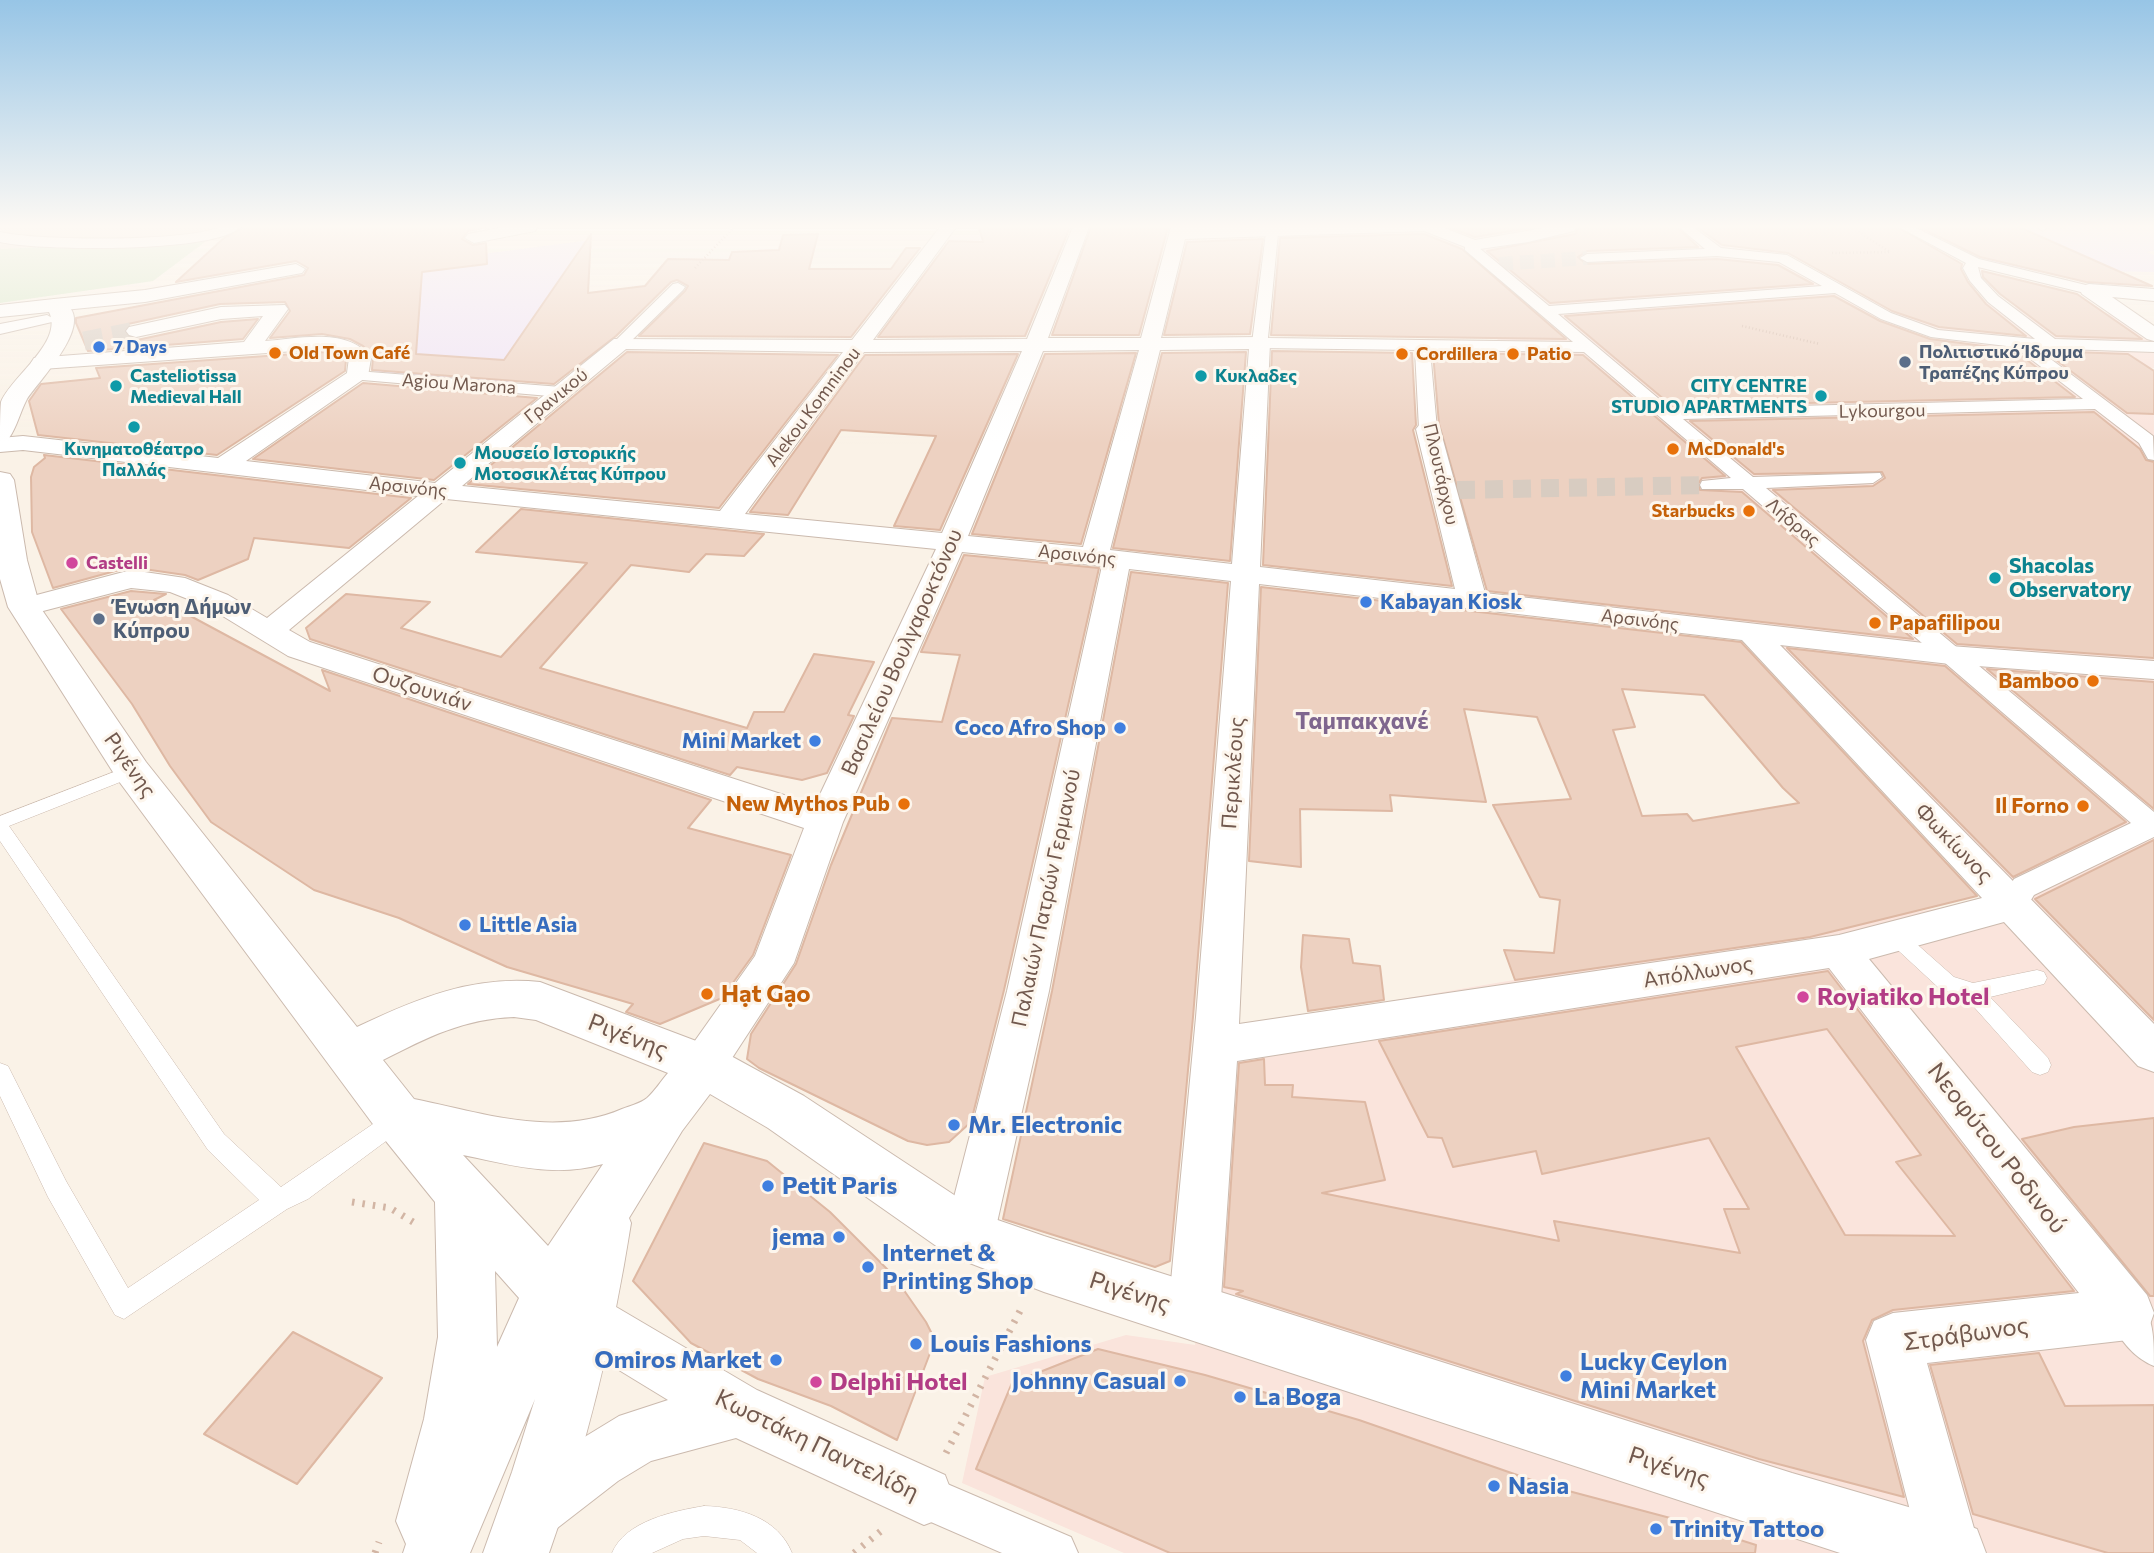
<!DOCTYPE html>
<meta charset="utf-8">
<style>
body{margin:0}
canvas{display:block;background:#faf2e7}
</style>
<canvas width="2154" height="1553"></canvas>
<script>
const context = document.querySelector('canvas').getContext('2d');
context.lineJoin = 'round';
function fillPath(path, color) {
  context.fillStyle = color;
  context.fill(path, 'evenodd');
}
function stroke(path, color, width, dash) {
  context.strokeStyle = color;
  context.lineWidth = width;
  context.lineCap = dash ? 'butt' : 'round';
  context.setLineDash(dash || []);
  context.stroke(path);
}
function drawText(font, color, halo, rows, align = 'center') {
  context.font = font + ' Commissioner,sans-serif';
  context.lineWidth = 6;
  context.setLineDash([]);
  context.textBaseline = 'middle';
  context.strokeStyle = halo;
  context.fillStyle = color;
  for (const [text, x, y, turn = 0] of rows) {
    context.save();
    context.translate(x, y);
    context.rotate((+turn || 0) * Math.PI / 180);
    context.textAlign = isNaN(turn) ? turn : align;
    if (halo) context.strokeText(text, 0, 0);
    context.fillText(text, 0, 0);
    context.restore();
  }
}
fillPath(new Path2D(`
 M 1,227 L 241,227 L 209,239 L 0,249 Z`), '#f1e4d6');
fillPath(new Path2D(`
 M 1294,227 L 1698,227 L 1730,248 L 1794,260 L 1869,299 L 1975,294 L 1997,306 L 2111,314 L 2154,341 L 2154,368 L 2138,368 L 2154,380 L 2154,1553 L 1124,1553 L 962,1483 L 985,1377 L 1126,1335 L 1195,1345 L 1236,1027 L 1993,899 L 1771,643 L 1509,606 L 1431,348 L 1506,347 L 1411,262 L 1279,260 L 1269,231 Z`), '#fae4dc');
fillPath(new Path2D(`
 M 1919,227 L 2154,227 L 2154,251 L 2147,252 L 2154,255 L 2154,272 L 2025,269 L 1997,265 Z
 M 591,240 L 588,293 L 546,363 L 512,384 L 375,373 L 376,356 L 348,336 L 382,267 Z`), '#efe3f7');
fillPath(new Path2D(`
 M 209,239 L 153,281 L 0,303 L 0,249 Z`), '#d5e7c6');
const building = new Path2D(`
 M 251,227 L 485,227 L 468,231 L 462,239 L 473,245 L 486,243 L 487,264 L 422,272 L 416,354 L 504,360 L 591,234 L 588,293 L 645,286 L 668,259 L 729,260 L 732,252 L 779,250 L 783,235 L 818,234 L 809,269 L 891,269 L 906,248 L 920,248 L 851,337 L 639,336 L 685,291 L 688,286 L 677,280 L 671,282 L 616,336 L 554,384 L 372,370 L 373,356 L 363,346 L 350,339 L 322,334 L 270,338 L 290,311 L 285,302 L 220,304 L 128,324 L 123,331 L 128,338 L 137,340 L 221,322 L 258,319 L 243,339 L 88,351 L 76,323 L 76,318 L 304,275 L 308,268 L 296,261 L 176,282 L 224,238 L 242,228 Z
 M 979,227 L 1070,227 L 1025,336 L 878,337 L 949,241 L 983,242 Z
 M 1091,227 L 1168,227 L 1139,335 L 1052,335 Z
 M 1448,227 L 1535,227 L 1475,237 Z
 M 1579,227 L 1677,227 L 1698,247 L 1587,251 L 1578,257 L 1586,264 L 1717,259 L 1778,265 L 1813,284 L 1550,303 L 1487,251 L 1575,234 Z
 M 1697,227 L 1897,227 L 1962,264 L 1961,269 L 1968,282 L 1986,304 L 2026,336 L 1939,327 L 1892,311 L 1788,253 L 1722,245 Z
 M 1919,227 L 2019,227 L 2152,286 L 2086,282 L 1980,257 Z
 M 1424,234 L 1462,249 L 1566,339 L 1271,335 L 1280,238 Z
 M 1263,239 L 1250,334 L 1164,335 L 1187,242 Z
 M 1982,271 L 2077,294 L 2142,339 L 2056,336 L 2000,294 L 1983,277 Z
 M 1834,296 L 1880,321 L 1930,339 L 2014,350 L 2075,397 L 1672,406 L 1565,316 Z
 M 1272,351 L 1412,353 L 1416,425 L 1413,430 L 1452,586 L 1263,565 Z
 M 2044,351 L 2128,354 L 2154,371 L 2154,414 L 2127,413 Z
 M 323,352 L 336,354 L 346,359 L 345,371 L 217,455 L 38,435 L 29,401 L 41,384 L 100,378 L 96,368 Z
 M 627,352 L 838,355 L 719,508 L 468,484 Z
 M 1246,352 L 1230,561 L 1113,548 L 1162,353 Z
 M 1136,353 L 1081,544 L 972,534 L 1045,354 Z
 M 1433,353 L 1583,355 L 1725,476 L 1702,478 L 1698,484 L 1700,490 L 1742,492 L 1913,639 L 1487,591 L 1439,424 Z
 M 1018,354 L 940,530 L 894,526 L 936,436 L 841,430 L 788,515 L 750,512 L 865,355 Z
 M 363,383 L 537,398 L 434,480 L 253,459 Z
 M 2094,412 L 2140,449 L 2146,460 L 2154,462 L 2154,658 L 1957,644 L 1773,490 L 1873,486 L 1885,478 L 1882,472 L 1754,474 L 1690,421 Z
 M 44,455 L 411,498 L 349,548 L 254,538 L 248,559 L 198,580 L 185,575 L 130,567 L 53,588 L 32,532 L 31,477 L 34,467 L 45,458 Z
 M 521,509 L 764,534 L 744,556 L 706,554 L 689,572 L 631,565 L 540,668 L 747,728 L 754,712 L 784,712 L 814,654 L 874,662 L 848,715 L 854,716 L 827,773 L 802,780 L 737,767 L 730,775 L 310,639 L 306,628 L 346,594 L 430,602 L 401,628 L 501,657 L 587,563 L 476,552 Z
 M 964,555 L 1099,568 L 1004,990 L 971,1122 L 949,1142 L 927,1145 L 908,1141 L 759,1068 L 747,1059 L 751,1034 L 796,964 L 831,865 L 892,718 L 942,722 L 960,655 L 921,652 Z
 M 1131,572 L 1228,583 L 1193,1017 L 1170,1261 L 1155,1267 L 1003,1219 L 1052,991 Z
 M 1261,587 L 1741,642 L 1977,896 L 1810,937 L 1515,980 L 1504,950 L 1554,953 L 1560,900 L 1540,897 L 1493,805 L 1571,799 L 1537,717 L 1464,709 L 1486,802 L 1390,795 L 1392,811 L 1300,809 L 1301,867 L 1249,861 ZM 1622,689 L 1704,695 L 1783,788 L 1799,803 L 1693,821 L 1687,814 L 1642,816 L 1613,730 L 1635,727 Z
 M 131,591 L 166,594 L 154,600 L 183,612 L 330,691 L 322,670 L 711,800 L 688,828 L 791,855 L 753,955 L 722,998 L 660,1024 L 626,1012 L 633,1004 L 507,967 L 399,918 L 314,890 L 211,822 L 170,766 L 132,704 L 61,609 Z
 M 1787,648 L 1945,666 L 2126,822 L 2013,877 Z
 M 1987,669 L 2154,682 L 2154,809 Z
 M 2154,840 L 2154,1020 L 2035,899 Z
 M 1303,935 L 1349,939 L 1353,963 L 1380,966 L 1384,1000 L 1308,1011 L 1301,967 Z
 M 1828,971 L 2074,1291 L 1893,1310 L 1872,1320 L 1863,1341 L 1904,1497 L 1759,1459 L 1236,1294 L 1243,1291 L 1224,1287 L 1239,1063 L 1264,1059 L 1265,1085 L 1293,1085 L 1292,1097 L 1365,1102 L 1385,1180 L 1322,1193 L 1559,1241 L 1554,1221 L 1740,1253 L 1724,1209 L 1749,1209 L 1709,1138 L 1542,1174 L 1536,1151 L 1453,1167 L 1442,1138 L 1428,1137 L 1379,1041 ZM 1827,1029 L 1921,1155 L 1896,1162 L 1955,1236 L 1845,1235 L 1736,1047 Z
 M 2154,1118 L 2154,1296 L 2150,1296 L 2022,1139 L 2074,1127 Z
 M 704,1143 L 767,1161 L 830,1212 L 894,1276 L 926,1322 L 935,1340 L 897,1440 L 831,1406 L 758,1379 L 691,1343 L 633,1281 Z
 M 293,1332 L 382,1378 L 297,1484 L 204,1434 Z
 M 1098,1349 L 1205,1375 L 1359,1420 L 1546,1485 L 1674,1519 L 1756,1545 L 1755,1553 L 1170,1553 L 976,1469 L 1012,1383 Z
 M 2039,1353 L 2065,1406 L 2154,1405 L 2154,1553 L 2108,1553 L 1973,1514 L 1930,1365 Z`);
fillPath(building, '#edd1c1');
stroke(building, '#deb8a3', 2);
stroke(new Path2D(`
 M 1499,264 L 1587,258`), '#d8ccc1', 14, [14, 7]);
stroke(new Path2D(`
 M 1457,490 L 1709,485`), '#d8ccc1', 18, [18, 10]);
stroke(new Path2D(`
 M 84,341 L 136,331`), '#d8ccc1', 19, [19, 10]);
const service = new Path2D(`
 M 2036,227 L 2046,227 L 2047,228 L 2043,231 Z
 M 132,765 L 141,771 L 138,775 L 9,826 L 224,1134 L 281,1187 L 389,1113 L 397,1110 L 405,1113 L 409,1120 L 405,1127 L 308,1199 L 287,1209 L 124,1319 L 115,1315 L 48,1197 L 0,1096 L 0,1063 L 8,1066 L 66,1181 L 128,1288 L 259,1200 L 208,1150 L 0,841 L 0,816 Z
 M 1895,928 L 1902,931 L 1954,977 L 1973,983 L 2037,970 L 2044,972 L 2047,978 L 2044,984 L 1990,997 L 2048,1058 L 2051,1065 L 2048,1072 L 2040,1075 L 2032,1072 L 1966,998 L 1940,989 L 1888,941 L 1885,936 L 1888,931 Z
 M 704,1506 C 740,1507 778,1518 792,1553 L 757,1553 L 740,1540 L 704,1536 L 683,1539 L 652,1553 L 612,1553 C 625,1521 674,1511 704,1506 Z`);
const pedestrian = new Path2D(`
 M 1679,227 L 1693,227 L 1721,248 L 1787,255 L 1891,313 L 1938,330 L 2035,339 L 1988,302 L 1970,281 L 1963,268 L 1966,263 L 1899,227 L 1914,227 L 1979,259 L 2094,287 L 2096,290 L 2089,294 L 1978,267 L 1981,278 L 1998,296 L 2055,339 L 2154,342 L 2154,352 L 2036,348 L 2153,436 L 2154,460 L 2148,459 L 2139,443 L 2095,409 L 1683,419 L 1753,477 L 1880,473 L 1882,477 L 1873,483 L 1766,488 L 2154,812 L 2154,837 L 2034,895 L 2023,913 L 2013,916 L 2003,913 L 1998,905 L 2014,879 L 2131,823 L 1743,489 L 1702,489 L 1700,485 L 1702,481 L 1731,478 L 1584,352 L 1430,350 L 1437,429 L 1428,434 L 1419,429 L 1415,350 L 1260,348 L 1252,343 L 1266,233 L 1272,229 L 1278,233 L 1268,338 L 1573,342 L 1465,250 L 1465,244 L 1478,242 L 1478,247 L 1549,306 L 1822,286 L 1779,262 L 1717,256 L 1587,262 L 1580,258 L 1587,254 L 1705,249 ZM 1835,293 L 1881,319 L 1931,337 L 2015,347 L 2083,399 L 1671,409 L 1558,314 Z
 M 678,283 L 685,287 L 683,290 L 626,346 L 616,346 L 613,343 L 616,340 L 673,284 Z
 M 47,315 L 54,319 L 52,322 L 0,334 L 0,324 Z
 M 357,371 L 561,387 L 569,392 L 561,397 L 351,379 L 349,376 Z
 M 2128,1294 C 2154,1309 2154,1333 2154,1366 C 2132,1357 2117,1336 2108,1314 L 2114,1300 Z
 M 924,1474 L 1071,1537 L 1078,1553 L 1002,1553 L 908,1512 L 902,1496 L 908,1480 Z`);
const minor = new Path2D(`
 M 220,227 L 240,227 C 218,253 37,251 0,242 L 0,232 C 38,241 186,242 220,227 Z
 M 505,227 L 537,227 L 535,231 L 474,243 L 465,238 L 468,234 Z
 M 940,227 L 956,227 L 873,340 L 1027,339 L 1073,227 L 1089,227 L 1048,338 L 1141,338 L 1171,227 L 1442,227 L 1475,240 L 1549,227 L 1576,227 L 1574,231 L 1528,242 L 1473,250 L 1424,231 L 1185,239 L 1161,338 L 1260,337 L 1267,339 L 1270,343 L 1260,567 L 1455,589 L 1416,429 L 1420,424 L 1436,424 L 1440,429 L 1485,593 L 1950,646 L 2154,661 L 2154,679 L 1950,664 L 1780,645 L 2154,1024 L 2154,1072 L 2138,1066 L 2004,922 L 1869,959 L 2147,1295 L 2154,1313 L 2147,1333 L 2128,1340 L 1927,1363 L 1981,1553 L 1921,1553 L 1866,1340 L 1874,1321 L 1893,1313 L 2079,1293 L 1829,968 L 1237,1061 L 1220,1313 L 1213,1332 L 1194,1339 L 1175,1332 L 1168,1313 L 1196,1017 L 1231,581 L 1129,569 L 1049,991 L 994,1236 L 987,1253 L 969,1260 L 951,1253 L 944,1236 L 1007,991 L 1102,566 L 962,552 L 843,822 L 794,963 L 719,1078 L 703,1084 L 687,1078 L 681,1065 L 687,1052 L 755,956 L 804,828 L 288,656 L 208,607 L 170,592 L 131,588 L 24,616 L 14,613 L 9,607 L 14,601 L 131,570 L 185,578 L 228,595 L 267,618 L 418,496 L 23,450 L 0,452 L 0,438 L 23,436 L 218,458 L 347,373 L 349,358 L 337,351 L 323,349 L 42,369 L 34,368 L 31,363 L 34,358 L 244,342 L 263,316 L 221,319 L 136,337 L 129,335 L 126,331 L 129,327 L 221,307 L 285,305 L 288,309 L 265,341 C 298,339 348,326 371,358 L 368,376 L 246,461 L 435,483 L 614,339 L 852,340 ZM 626,349 L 843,352 L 720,511 L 462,486 ZM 1249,349 L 1232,564 L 1110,550 L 1160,350 ZM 1139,350 L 1083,547 L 968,536 L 1043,351 ZM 1022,351 L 942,533 L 745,514 L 864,352 ZM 446,499 L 936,549 L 815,805 L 310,642 L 289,630 ZM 1259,584 L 1742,640 L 1982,898 L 1839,935 L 1239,1024 Z
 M 296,264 L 305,269 L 302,273 L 145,302 L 54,311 L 44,305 L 54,299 L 145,290 Z
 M 2089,284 L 2154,289 L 2154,301 L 2112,297 L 2154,326 L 2154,341 L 2147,339 L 2082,294 L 2080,290 L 2082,286 Z
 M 587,1293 L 606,1301 L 757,1390 L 945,1475 L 953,1496 L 945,1517 L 924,1525 L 736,1438 L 651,1461 L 618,1481 L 556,1529 L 535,1538 L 514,1529 L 505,1508 L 514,1487 L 578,1441 L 619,1416 L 668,1400 L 568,1339 L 560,1320 L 568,1301 Z`);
const tertiary = new Path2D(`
 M 54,299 C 107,312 40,379 27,399 C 20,412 17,427 9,438 L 0,441 C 0,429 0,412 1,402 C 11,377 64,342 49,312 L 0,317 L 0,305 Z
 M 0,472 L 10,474 L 14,480 L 27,560 L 40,607 L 146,762 L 357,1027 C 416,999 473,975 540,982 L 720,1050 L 804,1096 L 986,1216 L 1044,1236 L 1792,1473 L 1953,1520 L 1977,1529 L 1986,1553 L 1840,1553 L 1044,1292 L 949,1255 L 768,1128 L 710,1094 L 682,1131 L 629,1218 L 631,1223 C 613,1337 588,1443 549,1553 L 483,1553 L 512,1472 L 535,1399 L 470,1553 L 403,1553 L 406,1544 L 396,1521 L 424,1419 L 438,1337 L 435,1202 L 381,1135 L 118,780 L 8,607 L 0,579 ZM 514,1017 L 536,1020 L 668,1073 C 661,1081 655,1091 647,1098 C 641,1103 630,1106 622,1109 C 555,1138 483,1113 414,1099 L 383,1060 C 428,1037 463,1019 514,1017 ZM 463,1155 C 510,1165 555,1178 603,1164 L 548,1246 ZM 495,1271 L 519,1298 L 497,1347 Z`);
stroke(service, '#cbbaae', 1);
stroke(pedestrian, '#cbbaae', 2);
stroke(minor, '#cbbaae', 2);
stroke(tertiary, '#cbbaae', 2);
stroke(new Path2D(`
 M 1832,253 L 1890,252 L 1851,227
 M 695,268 L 734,227
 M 1742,326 L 1820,344`), '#d2b5a4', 2.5, [1, 2.5]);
stroke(new Path2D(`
 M 352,1202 L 390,1208 L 413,1222
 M 946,1453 L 1021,1309
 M 375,1553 L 379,1542
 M 854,1553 L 881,1531`), '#d2b5a4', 7, [2.5, 8]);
fillPath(service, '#fff');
fillPath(pedestrian, '#fff');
fillPath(minor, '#fff');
fillPath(tertiary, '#fff');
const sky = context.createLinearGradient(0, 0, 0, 444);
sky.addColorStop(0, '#97c5e6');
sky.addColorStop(0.51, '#fdf9f4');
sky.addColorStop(1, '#fdf9f400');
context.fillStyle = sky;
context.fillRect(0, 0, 2154, 444);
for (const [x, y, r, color] of [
 [99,347,7,"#3f7fe0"],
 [275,353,7,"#e8710a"],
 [1402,354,7,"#e8710a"],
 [1513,354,7,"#e8710a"],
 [1905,362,7,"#5c6f8a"],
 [1201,376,7,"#0f9aa8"],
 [116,386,7,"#0f9aa8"],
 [1821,396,7,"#0f9aa8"],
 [134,427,7,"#0f9aa8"],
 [1673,449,7,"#e8710a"],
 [460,463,7,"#0f9aa8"],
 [1749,511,7,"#e8710a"],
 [72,563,7,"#d1479c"],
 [1995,578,7,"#0f9aa8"],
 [1366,602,7,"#3f7fe0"],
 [99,619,7,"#5c6f8a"],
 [1875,623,7,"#e8710a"],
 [2093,681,7,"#e8710a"],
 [1120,728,7,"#3f7fe0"],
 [815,741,7,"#3f7fe0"],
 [904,804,7,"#e8710a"],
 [2083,806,7,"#e8710a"],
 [465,925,7,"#3f7fe0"],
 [707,994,7,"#e8710a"],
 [1803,997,7,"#d1479c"],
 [954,1125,7,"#3f7fe0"],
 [768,1186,7,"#3f7fe0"],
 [839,1237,7,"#3f7fe0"],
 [868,1267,7,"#3f7fe0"],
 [916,1344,7,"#3f7fe0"],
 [776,1360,7,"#3f7fe0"],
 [1566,1376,7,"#3f7fe0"],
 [1180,1381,7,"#3f7fe0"],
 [816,1382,7,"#d1479c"],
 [1240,1397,7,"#3f7fe0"],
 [1494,1486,7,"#3f7fe0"],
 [1656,1529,7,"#3f7fe0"]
]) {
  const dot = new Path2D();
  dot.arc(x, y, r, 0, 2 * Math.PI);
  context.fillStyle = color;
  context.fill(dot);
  stroke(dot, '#fdf6ed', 2.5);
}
drawText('bold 18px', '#366cbe', '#fdf6ed', [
 ["7 Days",113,347]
], 'left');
drawText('bold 18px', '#4e5e75', '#fdf6ed', [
 ["Πολιτιστικό Ίδρυμα",1919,352],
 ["Τραπέζης Κύπρου",1919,373]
], 'left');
drawText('bold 18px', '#c56008', '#fdf6ed', [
 ["Old Town Café",289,353],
 ["Cordillera",1416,354],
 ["Patio",1527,354],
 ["McDonald's",1687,449],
 ["Starbucks",1735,511,"right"]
], 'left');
drawText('bold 18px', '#0d838f', '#fdf6ed', [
 ["Casteliotissa",130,376],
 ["Medieval Hall",130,397],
 ["Κυκλαδες",1215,376],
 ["CITY CENTRE",1807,386,"right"],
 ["STUDIO APARTMENTS",1807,407,"right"],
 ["Κινηματοθέατρο",134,449,"center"],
 ["Παλλάς",134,470,"center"],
 ["Μουσείο Ιστορικής",474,453],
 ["Μοτοσικλέτας Κύπρου",474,474]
], 'left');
drawText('18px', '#72594e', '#fdf6ed', [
 ["Agiou Marona",459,384,4],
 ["Γρανικού",556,396,-39],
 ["Alekou Komninou",813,407,-53],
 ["Lykourgou",1882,411,-1],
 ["Πλουτάρχου",1441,474,77],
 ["Αρσινόης",408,487,6],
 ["Λήδρας",1793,522,40],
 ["Αρσινόης",1077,555,6],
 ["Αρσινόης",1640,620,7]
]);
drawText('bold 18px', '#b23c85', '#fdf6ed', [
 ["Castelli",86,563]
], 'left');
drawText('bold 21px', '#0d838f', '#fdf6ed', [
 ["Shacolas",2009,566],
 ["Observatory",2009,590]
], 'left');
drawText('bold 21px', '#366cbe', '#fdf6ed', [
 ["Kabayan Kiosk",1380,602],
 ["Coco Afro Shop",1106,728,"right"],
 ["Mini Market",801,741,"right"],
 ["Little Asia",479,925]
], 'left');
drawText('bold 21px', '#4e5e75', '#fdf6ed', [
 ["Ένωση Δήμων",113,607],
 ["Κύπρου",113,631]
], 'left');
drawText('bold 21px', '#c56008', '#fdf6ed', [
 ["Papafilipou",1889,623,"left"],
 ["Bamboo",2079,681],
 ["New Mythos Pub",890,804],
 ["Il Forno",2069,806]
], 'right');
drawText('21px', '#72594e', '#fdf6ed', [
 ["Βασιλείου Βουλγαροκτόνου",902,652,-66],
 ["Ουζουνιάν",422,689,18],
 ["Ριγένης",130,765,55],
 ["Περικλέους",1233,773,-86],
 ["Φωκίωνος",1954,843,46],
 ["Παλαιών Πατρών Γερμανού",1046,898,-78],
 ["Απόλλωνος",1698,972,-9]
]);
drawText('bold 23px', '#7f668e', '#fdf6ed', [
 ["Ταμπακχανέ",1362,721]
]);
drawText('bold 24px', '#c56008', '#fdf6ed', [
 ["Hạt Gạo",721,994]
], 'left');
drawText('bold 24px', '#b23c85', '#fdf6ed', [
 ["Royiatiko Hotel",1817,997],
 ["Delphi Hotel",830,1382]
], 'left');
drawText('24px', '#72594e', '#fdf6ed', [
 ["Ριγένης",628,1036,21],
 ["Νεοφύτου Ροδινού",1997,1148,52],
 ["Ριγένης",1130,1292,18],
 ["Στράβωνος",1966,1334,-8],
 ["Kωστάκη Παντελίδη",817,1445,26],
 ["Ριγένης",1669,1467,18]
]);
drawText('bold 24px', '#366cbe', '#fdf6ed', [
 ["Mr. Electronic",968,1125],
 ["Petit Paris",782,1186],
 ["jema",825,1237,"right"],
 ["Internet &",882,1253],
 ["Printing Shop",882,1281],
 ["Louis Fashions",930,1344],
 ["Omiros Market",762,1360,"right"],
 ["Lucky Ceylon",1580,1362],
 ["Mini Market",1580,1390],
 ["Johnny Casual",1166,1381,"right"],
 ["La Boga",1254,1397],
 ["Nasia",1508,1486],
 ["Trinity Tattoo",1670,1529]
], 'left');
</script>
